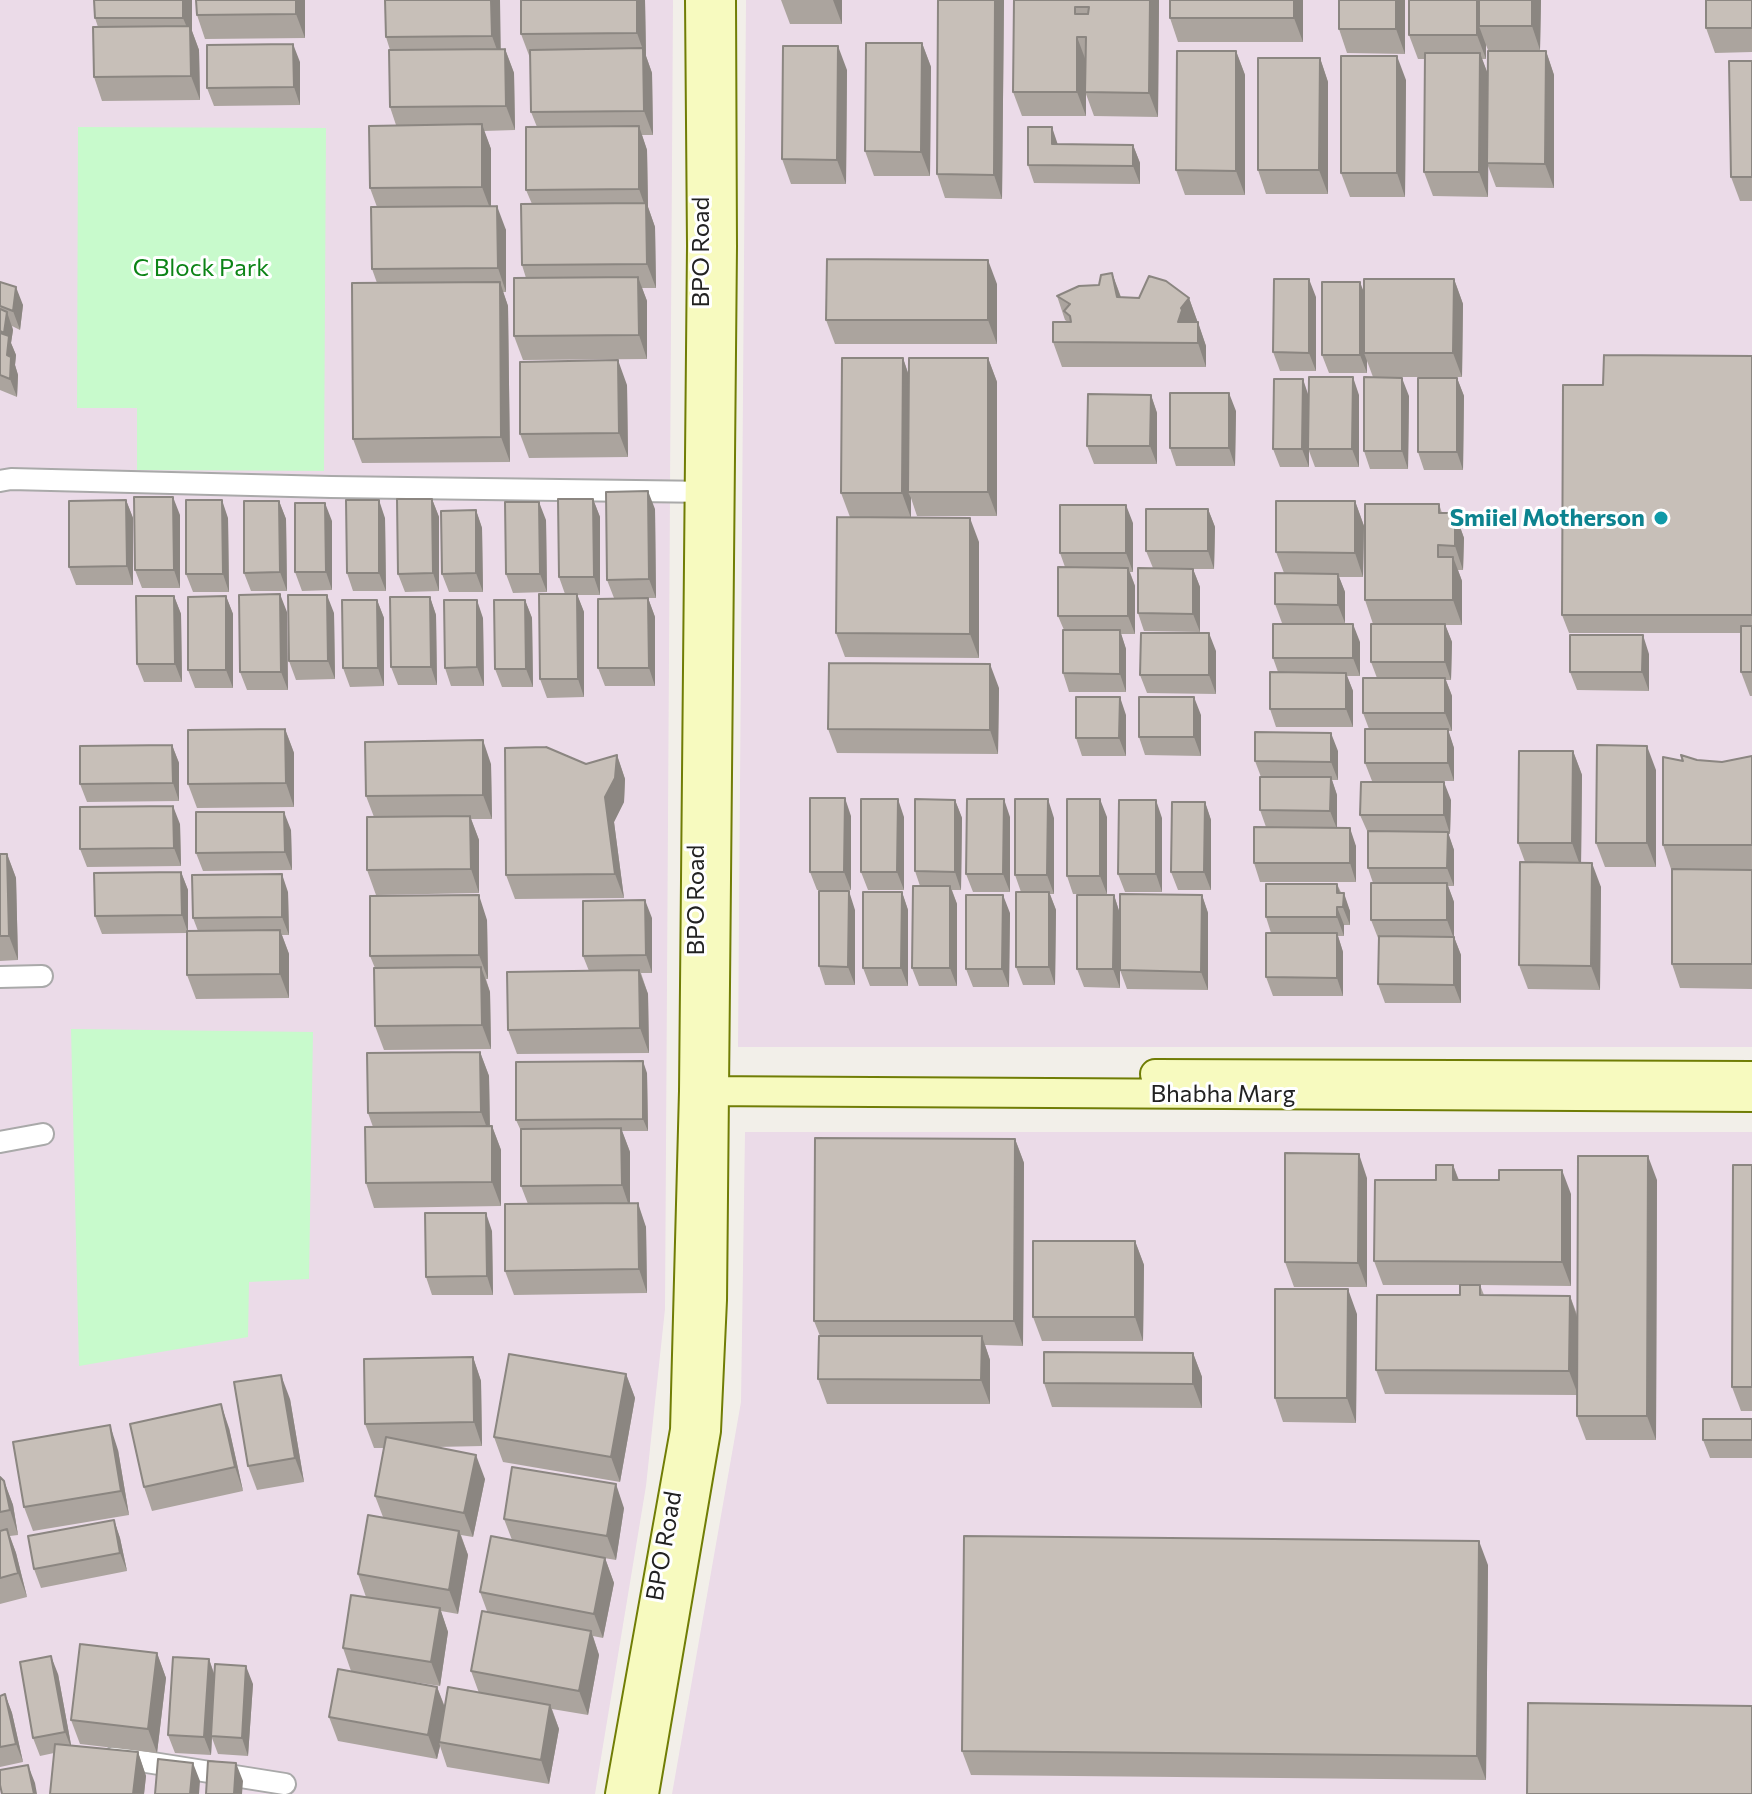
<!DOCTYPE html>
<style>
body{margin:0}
canvas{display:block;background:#f2efe9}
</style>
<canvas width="1752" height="1794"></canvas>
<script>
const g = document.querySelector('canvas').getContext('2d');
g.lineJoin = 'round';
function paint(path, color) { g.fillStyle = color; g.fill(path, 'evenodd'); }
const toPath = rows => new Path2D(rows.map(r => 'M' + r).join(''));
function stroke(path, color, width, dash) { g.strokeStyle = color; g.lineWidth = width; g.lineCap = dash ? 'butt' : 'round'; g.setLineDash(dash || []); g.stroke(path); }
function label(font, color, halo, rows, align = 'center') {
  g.font = font + ' Commissioner,sans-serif'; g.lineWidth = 6; g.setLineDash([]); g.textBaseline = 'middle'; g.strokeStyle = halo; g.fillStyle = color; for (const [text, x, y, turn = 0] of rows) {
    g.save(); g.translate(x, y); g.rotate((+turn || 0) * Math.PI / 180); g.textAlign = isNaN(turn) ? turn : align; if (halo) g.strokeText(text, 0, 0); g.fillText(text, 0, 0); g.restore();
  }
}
paint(toPath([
 [0,0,673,0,665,1309,646,1486,595,1794,0,1794],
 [746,0,1752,0,1752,1047,738,1047],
 [745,1132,1752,1132,1752,1794,672,1794,741,1402]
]), '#ebdbe8');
paint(toPath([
 [78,127,326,128,324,471,137,470,137,408,77,408],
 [71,1029,313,1032,309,1279,249,1282,248,1337,79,1366]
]), '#c8facc');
const street = toPath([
 [0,481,11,479,331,487,712,492],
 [0,977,42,976],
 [0,1142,43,1134],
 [115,1757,285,1784]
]);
const secondary = toPath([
 [1155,1074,1752,1076],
 [697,1091,1752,1097],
 [620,1794,685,1430,694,1091,702,246,700,0],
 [644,1794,706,1431,712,1300,722,246,721,0]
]);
stroke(street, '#a9a9a9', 24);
stroke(secondary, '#707d05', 32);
stroke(street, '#fff', 20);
stroke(secondary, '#f7fabf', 28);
paint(toPath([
 [94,0,192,0,192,31,199,50,200,100,102,101,94,77,98,27,95,18],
 [196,0,305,0,305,38,205,39,197,15],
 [385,0,500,0,500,49,505,49,514,73,515,130,484,131,491,149,491,206,506,230,506,292,503,292,508,306,510,462,362,463,353,439,377,283,372,269,377,207,370,188,396,125,390,107,390,50,386,37],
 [521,0,645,0,646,56,652,73,653,135,642,135,647,150,648,207,655,227,656,288,642,288,647,301,647,359,523,360,514,336,526,278,522,265,532,204,526,190,537,127,531,112,530,58,521,34],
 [781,0,842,0,842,24,790,24],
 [938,0,1004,0,1002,199,945,198,937,174],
 [1014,0,1159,0,1158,117,1094,116,1086,94,1086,116,1022,116,1013,92],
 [1303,0,1303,42,1178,42,1170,18],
 [1339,0,1405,0,1405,54,1347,53,1339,29],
 [1541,0,1540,50,1488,50,1486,45,1486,59,1482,59,1488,75,1546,51,1554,75,1554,188,1496,187,1488,166,1488,197,1433,196,1424,172,1425,59,1418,59,1409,35],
 [1752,0,1752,52,1715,53,1706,28],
 [922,43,931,67,930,176,874,176,865,151],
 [1236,51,1245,75,1245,195,1185,195,1176,170],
 [1320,58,1328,82,1328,194,1266,194,1258,170],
 [1752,61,1752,201,1740,201,1731,177],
 [300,62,300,105,214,106,207,88],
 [847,70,846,184,791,184,782,159],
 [1406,80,1405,197,1350,197,1341,173],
 [1058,144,1133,145,1140,163,1140,184,1034,183,1028,165],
 [1112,273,1121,297,1189,298,1206,346,1206,367,1062,367,1053,342,1068,322,1065,320,1057,296,1099,285],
 [1454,279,1463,304,1462,377,1373,377,1367,361,1367,373,1329,373,1322,355,1364,292],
 [0,282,23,305,20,330,12,326,13,330,11,343,16,355,15,365,18,375,17,397,0,390],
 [997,284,997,344,835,344,826,320],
 [1316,297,1316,371,1280,371,1273,352],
 [1752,356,1752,696,1750,696,1741,672,1741,633,1569,633,1562,615,1603,385],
 [903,358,909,376,988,358,997,382,997,516,917,516,911,498,911,518,979,542,979,658,845,657,836,633,850,517,841,493],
 [1457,378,1464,396,1463,470,1424,470,1418,452],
 [627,385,628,457,529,458,520,434],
 [1151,395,1157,413,1157,464,1094,464,1087,446],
 [1308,395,1359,395,1359,467,1315,467,1309,451,1309,467,1280,467,1273,449],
 [1409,396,1408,469,1370,469,1364,451],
 [1236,411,1235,466,1176,466,1170,448],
 [432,499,439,517,439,591,405,592,398,574],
 [593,499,600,517,600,595,577,595,584,612,584,697,547,698,540,679,565,594,559,577],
 [126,500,133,518,133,585,76,585,69,567],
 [279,501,286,519,287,591,251,591,244,573],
 [1355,501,1364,526,1363,577,1339,577,1345,592,1345,623,1282,623,1275,604,1284,573,1276,552],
 [1439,504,1442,513,1455,513,1464,538,1463,570,1458,570,1462,581,1462,625,1445,625,1452,642,1451,680,1446,680,1452,696,1452,731,1448,731,1454,748,1454,781,1372,781,1365,763,1369,729,1363,713,1377,678,1371,662,1373,624,1365,600],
 [655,509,656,598,614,598,607,580],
 [1208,509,1215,527,1214,569,1193,569,1200,587,1200,632,1144,631,1138,613,1153,568,1146,551],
 [476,510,482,528,483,592,449,592,442,574],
 [180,515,180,588,142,588,135,570],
 [228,518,229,592,193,592,186,574],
 [385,518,386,591,353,591,347,573],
 [546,520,547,592,513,593,506,574],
 [332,521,332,590,302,591,295,572],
 [1133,523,1133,572,1130,572,1135,586,1135,634,1121,634,1126,649,1126,692,1069,692,1063,673,1064,630,1058,616,1065,567,1060,553],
 [174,596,181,614,182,682,144,682,137,664],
 [226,596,233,614,233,688,195,688,188,670],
 [430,597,436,615,437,685,398,685,391,667],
 [648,598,655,617,655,686,605,686,598,668],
 [377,600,384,618,384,686,350,687,343,668],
 [525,600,532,618,533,687,502,687,495,669],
 [287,612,288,690,247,690,240,672],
 [334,613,335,679,296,680,289,661],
 [483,618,484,686,451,686,445,668],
 [1360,642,1360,676,1347,676,1353,691,1353,727,1276,727,1270,709,1278,672,1273,658],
 [1216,651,1216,694,1147,693,1140,675],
 [1649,654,1649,691,1577,690,1570,672],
 [999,688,998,754,837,753,828,729],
 [1126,715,1126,756,1082,756,1076,738],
 [1201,715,1201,756,1145,755,1139,737],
 [285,729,294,753,294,807,197,808,188,784],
 [172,745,179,763,179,801,87,802,80,784],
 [1338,751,1338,780,1332,780,1337,795,1337,828,1356,846,1356,882,1260,882,1254,863,1266,827,1260,810,1261,777,1255,761],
 [1573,751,1582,775,1581,863,1601,887,1600,990,1528,989,1519,965,1525,862,1518,843],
 [617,755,625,779,624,802,614,822,624,898,515,899,506,875,586,764],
 [1752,756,1752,869,1671,869,1663,845,1683,761,1697,760,1722,762],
 [491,764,492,819,471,819,479,840,479,893,376,895,367,870,374,817,366,796],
 [1656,770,1656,867,1605,867,1596,843],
 [955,800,962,818,961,890,952,890,957,904,957,986,919,986,912,968,920,886,915,871],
 [1451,800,1450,834,1448,834,1454,850,1454,886,1448,886,1454,902,1454,937,1461,955,1461,1003,1385,1003,1378,984,1379,938,1378,938,1371,920,1373,883,1368,868,1368,833,1360,815],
 [1205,802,1211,820,1211,890,1178,890,1171,872],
 [851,816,851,890,817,890,810,872],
 [904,817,904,890,868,890,861,872],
 [1010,817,1010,892,973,892,966,874],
 [1107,817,1107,894,1073,894,1067,876],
 [1054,818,1054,894,1050,894,1056,910,1055,985,1023,985,1016,967,1021,892,1015,875],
 [1162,818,1162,892,1125,892,1118,874],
 [180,824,181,866,87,867,80,849],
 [291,830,292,870,203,871,196,853],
 [0,854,7,854,16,878,18,960,0,961],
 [1752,870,1752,989,1680,988,1672,964],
 [181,872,188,890,188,931,198,931,193,918,288,892,289,935,282,935,289,954,289,998,196,999,187,975,187,933,102,934,95,916],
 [1337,884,1350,911,1350,925,1344,925,1344,936,1338,936,1343,952,1343,996,1273,996,1266,977,1271,933,1266,917],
 [902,892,908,910,908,986,870,986,863,968],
 [1114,895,1120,914,1120,988,1084,987,1077,969],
 [1202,895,1208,913,1208,990,1127,989,1120,970],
 [855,910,855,985,825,985,819,966],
 [1010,913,1009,987,973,987,966,969],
 [652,918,652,973,641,973,648,994,649,1053,517,1054,508,1030,589,971,583,956],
 [487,920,488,979,486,979,490,992,491,1049,384,1050,375,1026,375,968,370,956],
 [480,1052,489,1076,490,1126,492,1126,501,1150,501,1206,374,1208,366,1183,373,1127,368,1113],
 [647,1073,648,1131,622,1131,630,1152,630,1203,646,1227,647,1293,514,1295,505,1271,528,1204,521,1186,521,1131,516,1120],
 [1015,1139,1024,1163,1023,1346,985,1345,990,1360,990,1404,827,1404,818,1379,820,1336,814,1321],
 [1453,1165,1459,1180,1571,1194,1571,1286,1480,1285,1484,1295,1570,1296,1578,1317,1657,1180,1656,1440,1586,1440,1577,1416,1577,1395,1385,1394,1376,1370,1460,1295,1460,1285,1383,1285,1374,1261,1436,1180],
 [1752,1165,1752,1411,1741,1411,1732,1387],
 [1367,1178,1367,1287,1294,1287,1285,1262],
 [492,1231,493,1295,432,1295,426,1277],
 [1135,1241,1144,1265,1143,1341,1042,1341,1033,1317],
 [1357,1314,1356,1423,1283,1422,1275,1398],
 [1193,1353,1202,1377,1202,1408,1052,1407,1044,1383],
 [473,1357,481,1381,482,1446,436,1447,485,1479,473,1537,461,1535,468,1555,458,1614,441,1611,448,1632,440,1686,395,1679,437,1687,445,1707,479,1693,471,1671,487,1611,480,1592,512,1540,504,1519,624,1508,616,1560,592,1556,605,1558,614,1583,603,1638,593,1636,599,1655,588,1715,552,1709,559,1729,549,1784,447,1767,440,1746,437,1759,338,1741,329,1717,351,1671,343,1648,366,1597,358,1574,383,1517,375,1496,384,1448,374,1448,365,1424],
 [626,1374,635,1398,620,1482,503,1462,494,1437],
 [290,1399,304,1482,257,1490,248,1466],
 [1752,1419,1752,1458,1710,1458,1703,1440],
 [229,1428,243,1491,152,1511,144,1487],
 [118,1450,129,1515,33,1531,24,1507],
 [0,1477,4,1481,13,1505,18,1535,10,1536,16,1553,27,1597,0,1604],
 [114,1520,120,1538,127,1571,41,1588,34,1569],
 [1488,1565,1486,1780,971,1775,962,1751],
 [157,1653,166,1678,157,1753,80,1744,71,1720],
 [209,1659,215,1676,253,1684,248,1756,218,1754,212,1738,211,1755,175,1753,168,1735],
 [58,1674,71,1745,138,1752,146,1776,144,1794,50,1794,54,1753,40,1756,33,1738],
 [5,1694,12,1713,23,1762,0,1767,0,1696]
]), '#aba49e');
paint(toPath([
 [183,0,192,0,192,31,199,50,200,100,191,76,191,37,183,18],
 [296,0,305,0,305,38,296,14],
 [491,0,500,0,501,61,492,36],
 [637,0,645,0,646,56,652,73,653,135,644,111,643,50,637,33],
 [833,0,842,0,842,24],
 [995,0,1004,0,1002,199,994,175],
 [1150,0,1159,0,1158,117,1149,93],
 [1294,0,1303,0,1303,42,1294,18],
 [1396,0,1405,0,1405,54,1396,29],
 [1477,0,1486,0,1479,26,1486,45,1486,59,1477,35],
 [1532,0,1541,0,1540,50,1532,26],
 [1077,37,1086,61,1086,116,1077,92],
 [922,43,931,67,930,176,921,152],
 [293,44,300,62,300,105,294,87],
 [838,46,847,70,846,184,837,160],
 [505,49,514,73,515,130,506,106],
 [1236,51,1245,75,1245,195,1236,171],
 [1546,51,1554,75,1554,188,1545,164],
 [1480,53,1489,77,1488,197,1479,172],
 [1397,56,1406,80,1405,197,1397,173],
 [1320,58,1328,82,1328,194,1319,170],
 [482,124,491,149,491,211,482,187],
 [639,126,647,150,648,207,655,227,656,288,647,264,646,209,639,189],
 [1052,127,1058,145,1052,144],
 [1133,145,1140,163,1140,184,1133,166],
 [497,206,506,230,506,292,498,268],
 [988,260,997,284,997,344,988,320],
 [1112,273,1121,298,1117,297],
 [638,277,647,301,647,359,639,335],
 [1309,279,1316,297,1316,371,1309,353],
 [1454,279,1463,304,1462,377,1453,353],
 [500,282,508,306,510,462,501,437],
 [1360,282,1367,300,1364,353,1367,361,1367,373,1360,355],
 [16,287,23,305,20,330,13,311],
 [1189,298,1198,323,1178,322,1181,308],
 [7,312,13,330,11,343,16,355,15,365,18,375,17,397,10,379,7,355,8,345,4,333],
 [1198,322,1206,346,1206,367,1198,343],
 [903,358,911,382,908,492,911,498,911,518,902,493],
 [988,358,997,382,997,516,988,492],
 [618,360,627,385,628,457,619,433],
 [1353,377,1359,395,1359,467,1352,449],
 [1402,378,1409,396,1408,469,1402,451],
 [1457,378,1464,396,1463,470,1457,452],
 [1303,379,1309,397,1309,467,1302,449],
 [1229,393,1236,411,1235,466,1229,448],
 [1151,395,1157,413,1157,464,1150,446],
 [648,491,655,509,656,598,649,579],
 [173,497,180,515,180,588,174,570],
 [432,499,439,517,439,591,433,573],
 [593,499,600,517,600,595,594,577],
 [126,500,133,518,133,585,127,566],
 [222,500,228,518,229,592,223,574],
 [379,500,385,518,386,591,379,573],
 [279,501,286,519,287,591,280,572],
 [1355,501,1364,526,1363,577,1355,553],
 [539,502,546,520,547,592,540,574],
 [325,503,332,521,332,590,326,572],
 [1126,505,1133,523,1133,572,1126,553],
 [1208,509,1215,527,1214,569,1208,551],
 [476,510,482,528,483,592,476,573],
 [1455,513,1464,538,1463,570,1455,546],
 [970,518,979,542,979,658,970,634],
 [1453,557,1462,581,1462,625,1453,600],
 [1128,568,1135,586,1135,634,1128,616],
 [1193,569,1200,587,1200,632,1193,614],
 [1338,574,1345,592,1345,623,1338,605],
 [280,594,287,612,288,690,281,672],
 [577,594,584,612,584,697,578,679],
 [327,595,334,613,335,679,328,661],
 [174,596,181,614,182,682,175,664],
 [226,596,233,614,233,688,226,670],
 [430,597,436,615,437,685,431,667],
 [648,598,655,617,655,686,649,668],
 [377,600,384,618,384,686,378,668],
 [477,600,483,618,484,686,477,667],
 [525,600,532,618,533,687,526,669],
 [1353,624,1360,642,1360,676,1353,658],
 [1445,624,1452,642,1451,680,1445,662],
 [1120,630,1126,649,1126,692,1120,674],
 [1209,633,1216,651,1216,694,1209,675],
 [1643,635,1649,654,1649,691,1642,672],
 [990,664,999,688,998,754,990,730],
 [1346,673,1353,691,1353,727,1346,709],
 [1445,678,1452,696,1452,731,1445,713],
 [1120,697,1126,715,1126,756,1119,738],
 [1194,697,1201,715,1201,756,1194,737],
 [285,729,294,753,294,807,286,783],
 [1448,729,1454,748,1454,781,1448,763],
 [1331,733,1338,751,1338,780,1331,762],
 [483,740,491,764,492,819,483,795],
 [172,745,179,763,179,801,173,783],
 [1647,746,1656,770,1656,867,1647,843],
 [1573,751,1582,775,1581,868,1572,843],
 [617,755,625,779,624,802,614,822,624,898,615,874,605,797],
 [1331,777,1337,795,1337,829,1330,811],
 [1444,782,1451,800,1450,834,1444,815],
 [845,798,851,816,851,890,844,872],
 [898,799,904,817,904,890,897,872],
 [1004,799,1010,817,1010,892,1003,874],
 [1048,799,1054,818,1054,894,1047,875],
 [1100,799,1107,817,1107,894,1100,876],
 [955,800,962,818,961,890,955,872],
 [1156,800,1162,818,1162,892,1156,874],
 [1205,802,1211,820,1211,890,1204,872],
 [173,806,180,824,181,866,174,848],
 [284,812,291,830,292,870,285,852],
 [470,816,479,840,479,893,471,869],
 [1350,828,1356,846,1356,882,1350,863],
 [1448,832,1454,850,1454,886,1447,868],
 [7,854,16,878,18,960,9,936],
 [1592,863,1601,887,1600,990,1591,966],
 [181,872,188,890,188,933,182,915],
 [282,874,288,892,289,935,282,917],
 [1447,883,1454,902,1454,939,1447,920],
 [1337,884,1343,902,1344,893,1350,911,1350,925,1337,893],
 [950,886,957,904,957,986,950,968],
 [849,891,855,910,855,985,848,967],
 [902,892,908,910,908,986,901,968],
 [1049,892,1056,910,1055,985,1049,967],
 [479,895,487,920,488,979,479,955],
 [1003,895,1010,913,1009,987,1002,969],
 [1114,895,1120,914,1120,988,1113,969],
 [1202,895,1208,913,1208,990,1201,972],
 [645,900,652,918,652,973,646,955],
 [1337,907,1344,925,1344,936,1337,917],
 [280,930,289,954,289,998,280,974],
 [1337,933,1343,952,1343,996,1337,978],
 [1454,937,1461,955,1461,1003,1454,985],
 [481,967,490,992,491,1049,482,1025],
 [639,970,648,994,649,1053,640,1028],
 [480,1052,489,1076,490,1136,481,1112],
 [643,1061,647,1073,648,1131,643,1119],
 [492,1126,501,1150,501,1206,492,1182],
 [621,1128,630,1152,630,1209,622,1185],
 [1015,1139,1024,1163,1023,1346,1014,1321],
 [1359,1154,1367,1178,1367,1287,1358,1263],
 [1648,1156,1657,1180,1656,1440,1647,1416],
 [1453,1165,1462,1190,1453,1180],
 [1562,1170,1571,1194,1571,1286,1562,1262],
 [638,1203,646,1227,647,1293,639,1269],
 [486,1213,492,1231,493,1295,487,1276],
 [1135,1241,1144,1265,1143,1341,1135,1317],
 [1348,1289,1357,1314,1356,1423,1347,1398],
 [1570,1296,1578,1320,1578,1395,1569,1371],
 [982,1336,990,1360,990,1404,981,1380],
 [1193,1353,1202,1377,1202,1408,1193,1384],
 [473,1357,481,1381,482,1446,474,1422],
 [626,1374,635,1398,620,1482,611,1457],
 [281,1375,290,1399,304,1482,295,1458],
 [221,1404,229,1428,243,1491,235,1467],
 [110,1425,118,1450,129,1515,121,1491],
 [476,1455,485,1479,473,1537,464,1513],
 [4,1481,13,1505,18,1535,10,1510],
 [616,1484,624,1508,616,1560,607,1536],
 [114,1520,120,1538,127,1571,120,1553],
 [7,1529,16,1553,27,1597,18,1573],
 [459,1531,468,1555,458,1614,449,1590],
 [1479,1541,1488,1565,1486,1780,1477,1756],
 [605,1558,614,1583,603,1638,594,1614],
 [440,1608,448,1632,440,1686,431,1662],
 [591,1631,599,1655,588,1715,579,1691],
 [157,1653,166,1678,157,1753,148,1729],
 [51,1656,58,1674,72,1750,65,1732],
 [209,1659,215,1677,211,1755,204,1737],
 [246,1666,253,1684,248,1756,242,1738],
 [437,1687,446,1711,439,1742,440,1746,437,1759,428,1735],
 [5,1694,12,1713,23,1762,16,1744],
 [550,1705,559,1729,549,1784,541,1760],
 [138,1752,146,1776,144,1794,133,1794],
 [193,1763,200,1781,199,1794,190,1794],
 [236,1763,243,1781,242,1794,234,1794],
 [28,1765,35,1783,37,1794,34,1794]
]), '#8b8681');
const building = toPath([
 [94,0,183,0,183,18,95,18,94,0],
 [196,0,296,0,296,14,197,15,196,0],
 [385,0,491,0,492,36,386,37,385,0],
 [521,0,637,0,637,33,521,34,521,0],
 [938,0,995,0,994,175,937,174,938,0],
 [1014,0,1150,0,1149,93,1085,92,1086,37,1077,37,1077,92,1013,92,1014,0],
 [1075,7,1089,7,1088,14,1075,14,1075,7],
 [1170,0,1294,0,1294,18,1170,18,1170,0],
 [1339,0,1396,0,1396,29,1339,29,1339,0],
 [1409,0,1477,0,1477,35,1409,35,1409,0],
 [1479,0,1532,0,1532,26,1479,26,1479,0],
 [1706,0,1752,0,1752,28,1706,28,1706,0],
 [190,26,191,76,94,77,93,27,190,26],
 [866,43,922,43,921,152,865,151,866,43],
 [293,44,294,87,207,88,207,45,293,44],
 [783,46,838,46,837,160,782,159,783,46],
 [643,48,644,111,531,112,530,50,643,48],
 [505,49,506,106,390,107,389,50,505,49],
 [1177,51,1236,51,1236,171,1176,170,1177,51],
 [1488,51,1546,51,1545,164,1487,163,1488,51],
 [1425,53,1480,53,1479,172,1424,172,1425,53],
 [1341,56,1397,56,1397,173,1341,173,1341,56],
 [1258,58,1320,58,1319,170,1258,170,1258,58],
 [1729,61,1752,61,1752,177,1731,177,1729,61],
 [482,124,482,187,370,188,369,126,482,124],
 [639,126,639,189,526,190,526,127,639,126],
 [1028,127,1052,127,1052,144,1133,145,1133,166,1028,165,1028,127],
 [646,203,647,264,522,265,521,204,646,203],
 [497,206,498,268,372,269,371,207,497,206],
 [827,259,988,260,988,320,826,320,827,259],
 [1112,273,1117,297,1139,298,1149,276,1166,281,1189,298,1181,308,1182,310,1178,322,1198,322,1198,343,1053,342,1053,322,1071,322,1070,316,1064,311,1070,304,1057,296,1079,286,1099,285,1101,275,1112,273],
 [638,277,639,335,514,336,514,278,638,277],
 [1274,279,1309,279,1309,353,1273,352,1274,279],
 [1364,279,1454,279,1453,353,1364,353,1364,279],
 [0,282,16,287,13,311,0,306,0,282],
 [500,282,501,437,353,439,352,283,500,282],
 [1322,282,1360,282,1360,355,1322,355,1322,282],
 [0,309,7,312,4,333,0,331,0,309],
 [0,333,9,336,7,355,11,357,10,379,0,375,0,333],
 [1604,355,1752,356,1752,615,1562,615,1563,385,1603,385,1604,355],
 [842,358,903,358,902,493,841,493,842,358],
 [909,358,988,358,988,492,908,492,909,358],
 [618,360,619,433,520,434,520,362,618,360],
 [1309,377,1353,377,1352,449,1308,449,1309,377],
 [1364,377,1402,378,1402,451,1364,451,1364,377],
 [1418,378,1457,378,1457,452,1418,452,1418,378],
 [1274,379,1303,379,1302,449,1273,449,1274,379],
 [1170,393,1229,393,1229,448,1170,448,1170,393],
 [1088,394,1151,395,1150,446,1087,446,1088,394],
 [648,491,649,579,607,580,606,492,648,491],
 [134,497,173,497,174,570,135,570,134,497],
 [397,499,432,499,433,573,398,574,397,499],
 [558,499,593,499,594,577,559,577,558,499],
 [126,500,127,566,69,567,69,501,126,500],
 [186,500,222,500,223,574,186,574,186,500],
 [346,500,379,500,379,573,347,573,346,500],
 [244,501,279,501,280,572,244,573,244,501],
 [1276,501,1355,501,1355,553,1276,552,1276,501],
 [505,502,539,502,540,574,506,574,505,502],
 [295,503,325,503,326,572,295,572,295,503],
 [1365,504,1439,504,1439,513,1455,513,1455,546,1438,545,1438,557,1453,557,1453,600,1365,600,1365,504],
 [1060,505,1126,505,1126,553,1060,553,1060,505],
 [1146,509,1208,509,1208,551,1146,551,1146,509],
 [476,510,476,573,442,574,441,511,476,510],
 [837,517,970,518,970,634,836,633,837,517],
 [1058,567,1128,568,1128,616,1058,616,1058,567],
 [1138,568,1193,569,1193,614,1138,613,1138,568],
 [1275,573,1338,574,1338,605,1275,604,1275,573],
 [280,594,281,672,240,672,239,595,280,594],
 [539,594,577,594,578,679,540,679,539,594],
 [288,595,327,595,328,661,289,661,288,595],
 [136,596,174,596,175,664,137,664,136,596],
 [226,596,226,670,188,670,188,597,226,596],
 [390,597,430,597,431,667,391,667,390,597],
 [648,598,649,668,598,668,598,599,648,598],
 [342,600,377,600,378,668,343,668,342,600],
 [444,600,477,600,477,667,445,668,444,600],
 [494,600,525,600,526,669,495,669,494,600],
 [1273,624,1353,624,1353,658,1273,658,1273,624],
 [1371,624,1445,624,1445,662,1371,662,1371,624],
 [1741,626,1752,626,1752,672,1741,672,1741,626],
 [1063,630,1120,630,1120,674,1063,673,1063,630],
 [1141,633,1209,633,1209,675,1140,675,1141,633],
 [1570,635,1643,635,1642,672,1570,672,1570,635],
 [829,663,990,664,990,730,828,729,829,663],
 [1270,672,1346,673,1346,709,1270,709,1270,672],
 [1363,678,1445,678,1445,713,1363,713,1363,678],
 [1076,697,1120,697,1119,738,1076,738,1076,697],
 [1139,697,1194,697,1194,737,1139,737,1139,697],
 [285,729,286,783,188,784,188,730,285,729],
 [1365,729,1448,729,1448,763,1365,763,1365,729],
 [1255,732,1331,733,1331,762,1255,761,1255,732],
 [483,740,483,795,366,796,365,742,483,740],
 [172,745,173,783,80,784,80,746,172,745],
 [1597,745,1647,746,1647,843,1596,843,1597,745],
 [546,747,586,764,617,755,615,778,605,797,615,874,506,875,505,748,546,747],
 [1519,751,1573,751,1572,843,1518,843,1519,751],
 [1681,755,1697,760,1722,762,1752,756,1752,845,1663,845,1663,757,1683,761,1681,755],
 [1260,777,1331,777,1330,811,1260,810,1260,777],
 [1361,782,1444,782,1444,815,1360,815,1361,782],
 [810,798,845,798,844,872,810,872,810,798],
 [861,799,898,799,897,872,861,872,861,799],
 [915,799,955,800,955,872,915,871,915,799],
 [967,799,1004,799,1003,874,966,874,967,799],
 [1015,799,1048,799,1047,875,1015,875,1015,799],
 [1067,799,1100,799,1100,876,1067,876,1067,799],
 [1119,800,1156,800,1156,874,1118,874,1119,800],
 [1172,802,1205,802,1204,872,1171,872,1172,802],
 [173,806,174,848,80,849,80,807,173,806],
 [196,812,284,812,285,852,196,853,196,812],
 [470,816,471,869,367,870,367,817,470,816],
 [1254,827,1350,828,1350,863,1254,863,1254,827],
 [1368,831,1448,832,1447,868,1368,868,1368,831],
 [0,854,7,854,9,936,0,936,0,854],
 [1520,862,1592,863,1591,966,1519,965,1520,862],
 [1672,869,1752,870,1752,964,1672,964,1672,869],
 [181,872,182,915,95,916,94,873,181,872],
 [282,874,282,917,193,918,192,875,282,874],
 [1371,883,1447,883,1447,920,1371,920,1371,883],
 [1266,884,1337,884,1337,893,1344,893,1343,907,1337,907,1337,917,1266,917,1266,884],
 [913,886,950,886,950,968,912,968,913,886],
 [819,891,849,891,848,967,819,966,819,891],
 [863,892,902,892,901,968,863,968,863,892],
 [1016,892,1049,892,1049,967,1016,967,1016,892],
 [1120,894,1202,895,1201,972,1120,970,1120,894],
 [479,895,479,955,370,956,370,896,479,895],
 [966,895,1003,895,1002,969,966,969,966,895],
 [1077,895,1114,895,1113,969,1077,969,1077,895],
 [645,900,646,955,583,956,583,901,645,900],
 [280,930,280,974,187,975,187,931,280,930],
 [1266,933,1337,933,1337,978,1266,977,1266,933],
 [1379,936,1454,937,1454,985,1378,984,1379,936],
 [481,967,482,1025,375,1026,374,968,481,967],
 [639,970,640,1028,508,1030,507,972,639,970],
 [480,1052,481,1112,368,1113,367,1053,480,1052],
 [643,1061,643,1119,516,1120,516,1062,643,1061],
 [492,1126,492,1182,366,1183,365,1127,492,1126],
 [621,1128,622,1185,521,1186,521,1129,621,1128],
 [815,1138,1015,1139,1014,1321,814,1321,815,1138],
 [1285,1153,1359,1154,1358,1263,1285,1262,1285,1153],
 [1578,1156,1648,1156,1647,1416,1577,1416,1578,1156],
 [1436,1165,1453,1165,1453,1180,1499,1180,1499,1170,1562,1170,1562,1262,1374,1261,1375,1180,1436,1180,1436,1165],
 [1733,1165,1752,1165,1752,1387,1732,1387,1733,1165],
 [638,1203,639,1269,505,1271,505,1204,638,1203],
 [425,1213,486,1213,487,1276,426,1277,425,1213],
 [1033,1241,1135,1241,1135,1317,1033,1317,1033,1241],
 [1460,1285,1480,1285,1480,1295,1570,1296,1569,1371,1376,1370,1377,1295,1460,1295,1460,1285],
 [1275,1289,1348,1289,1347,1398,1275,1398,1275,1289],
 [819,1336,982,1336,981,1380,818,1379,819,1336],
 [1044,1352,1193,1353,1193,1384,1044,1383,1044,1352],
 [509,1354,626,1374,611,1457,494,1437,509,1354],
 [473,1357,474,1422,365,1424,364,1359,473,1357],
 [281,1375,295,1458,248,1466,234,1382,281,1375],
 [221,1404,235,1467,144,1487,130,1424,221,1404],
 [1703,1419,1752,1419,1752,1440,1703,1440,1703,1419],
 [110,1425,121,1491,24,1507,13,1442,110,1425],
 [386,1437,476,1455,464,1513,375,1496,386,1437],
 [512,1467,616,1484,607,1536,504,1519,512,1467],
 [0,1477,4,1481,10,1510,0,1512,0,1477],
 [368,1515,459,1531,449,1590,358,1574,368,1515],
 [114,1520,120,1553,34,1569,28,1536,114,1520],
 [7,1529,18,1573,0,1578,0,1531,7,1529],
 [491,1536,605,1558,594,1614,480,1592,491,1536],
 [964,1536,1479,1541,1477,1756,962,1751,964,1536],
 [351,1595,440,1608,431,1662,343,1648,351,1595],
 [482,1611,591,1631,579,1691,471,1671,482,1611],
 [80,1644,157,1653,148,1729,71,1720,80,1644],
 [51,1656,65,1732,33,1738,20,1662,51,1656],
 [173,1657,209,1659,204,1737,168,1735,173,1657],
 [215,1664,246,1666,242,1738,211,1736,215,1664],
 [338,1669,437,1687,428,1735,329,1717,338,1669],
 [448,1687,550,1705,541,1760,439,1742,448,1687],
 [5,1694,16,1744,0,1747,0,1696,5,1694],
 [1528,1703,1752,1706,1752,1794,1527,1794,1528,1703],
 [55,1744,138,1752,133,1794,50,1794,55,1744],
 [158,1759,193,1763,190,1794,155,1794,158,1759],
 [208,1761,236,1763,234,1794,206,1794,208,1761],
 [28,1765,34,1794,2,1794,0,1785,0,1770,28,1765]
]);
paint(building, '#c7bfb8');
stroke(building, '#8b8681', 2);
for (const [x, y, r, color] of [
 [1661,518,8,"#0f9aa8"]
]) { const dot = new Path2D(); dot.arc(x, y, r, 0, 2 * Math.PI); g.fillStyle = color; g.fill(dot); stroke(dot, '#fff', 3); }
label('24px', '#222', '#fff', [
 ["BPO Road",701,252,-90],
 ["BPO Road",696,900,-90],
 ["Bhabha Marg",1223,1094],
 ["BPO Road",664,1546,-80]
]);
label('24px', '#0c8416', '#fff', [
 ["C Block Park",201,268]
]);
label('bold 24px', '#0d838f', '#fff', [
 ["Smiiel Motherson",1645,518]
], 'right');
</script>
